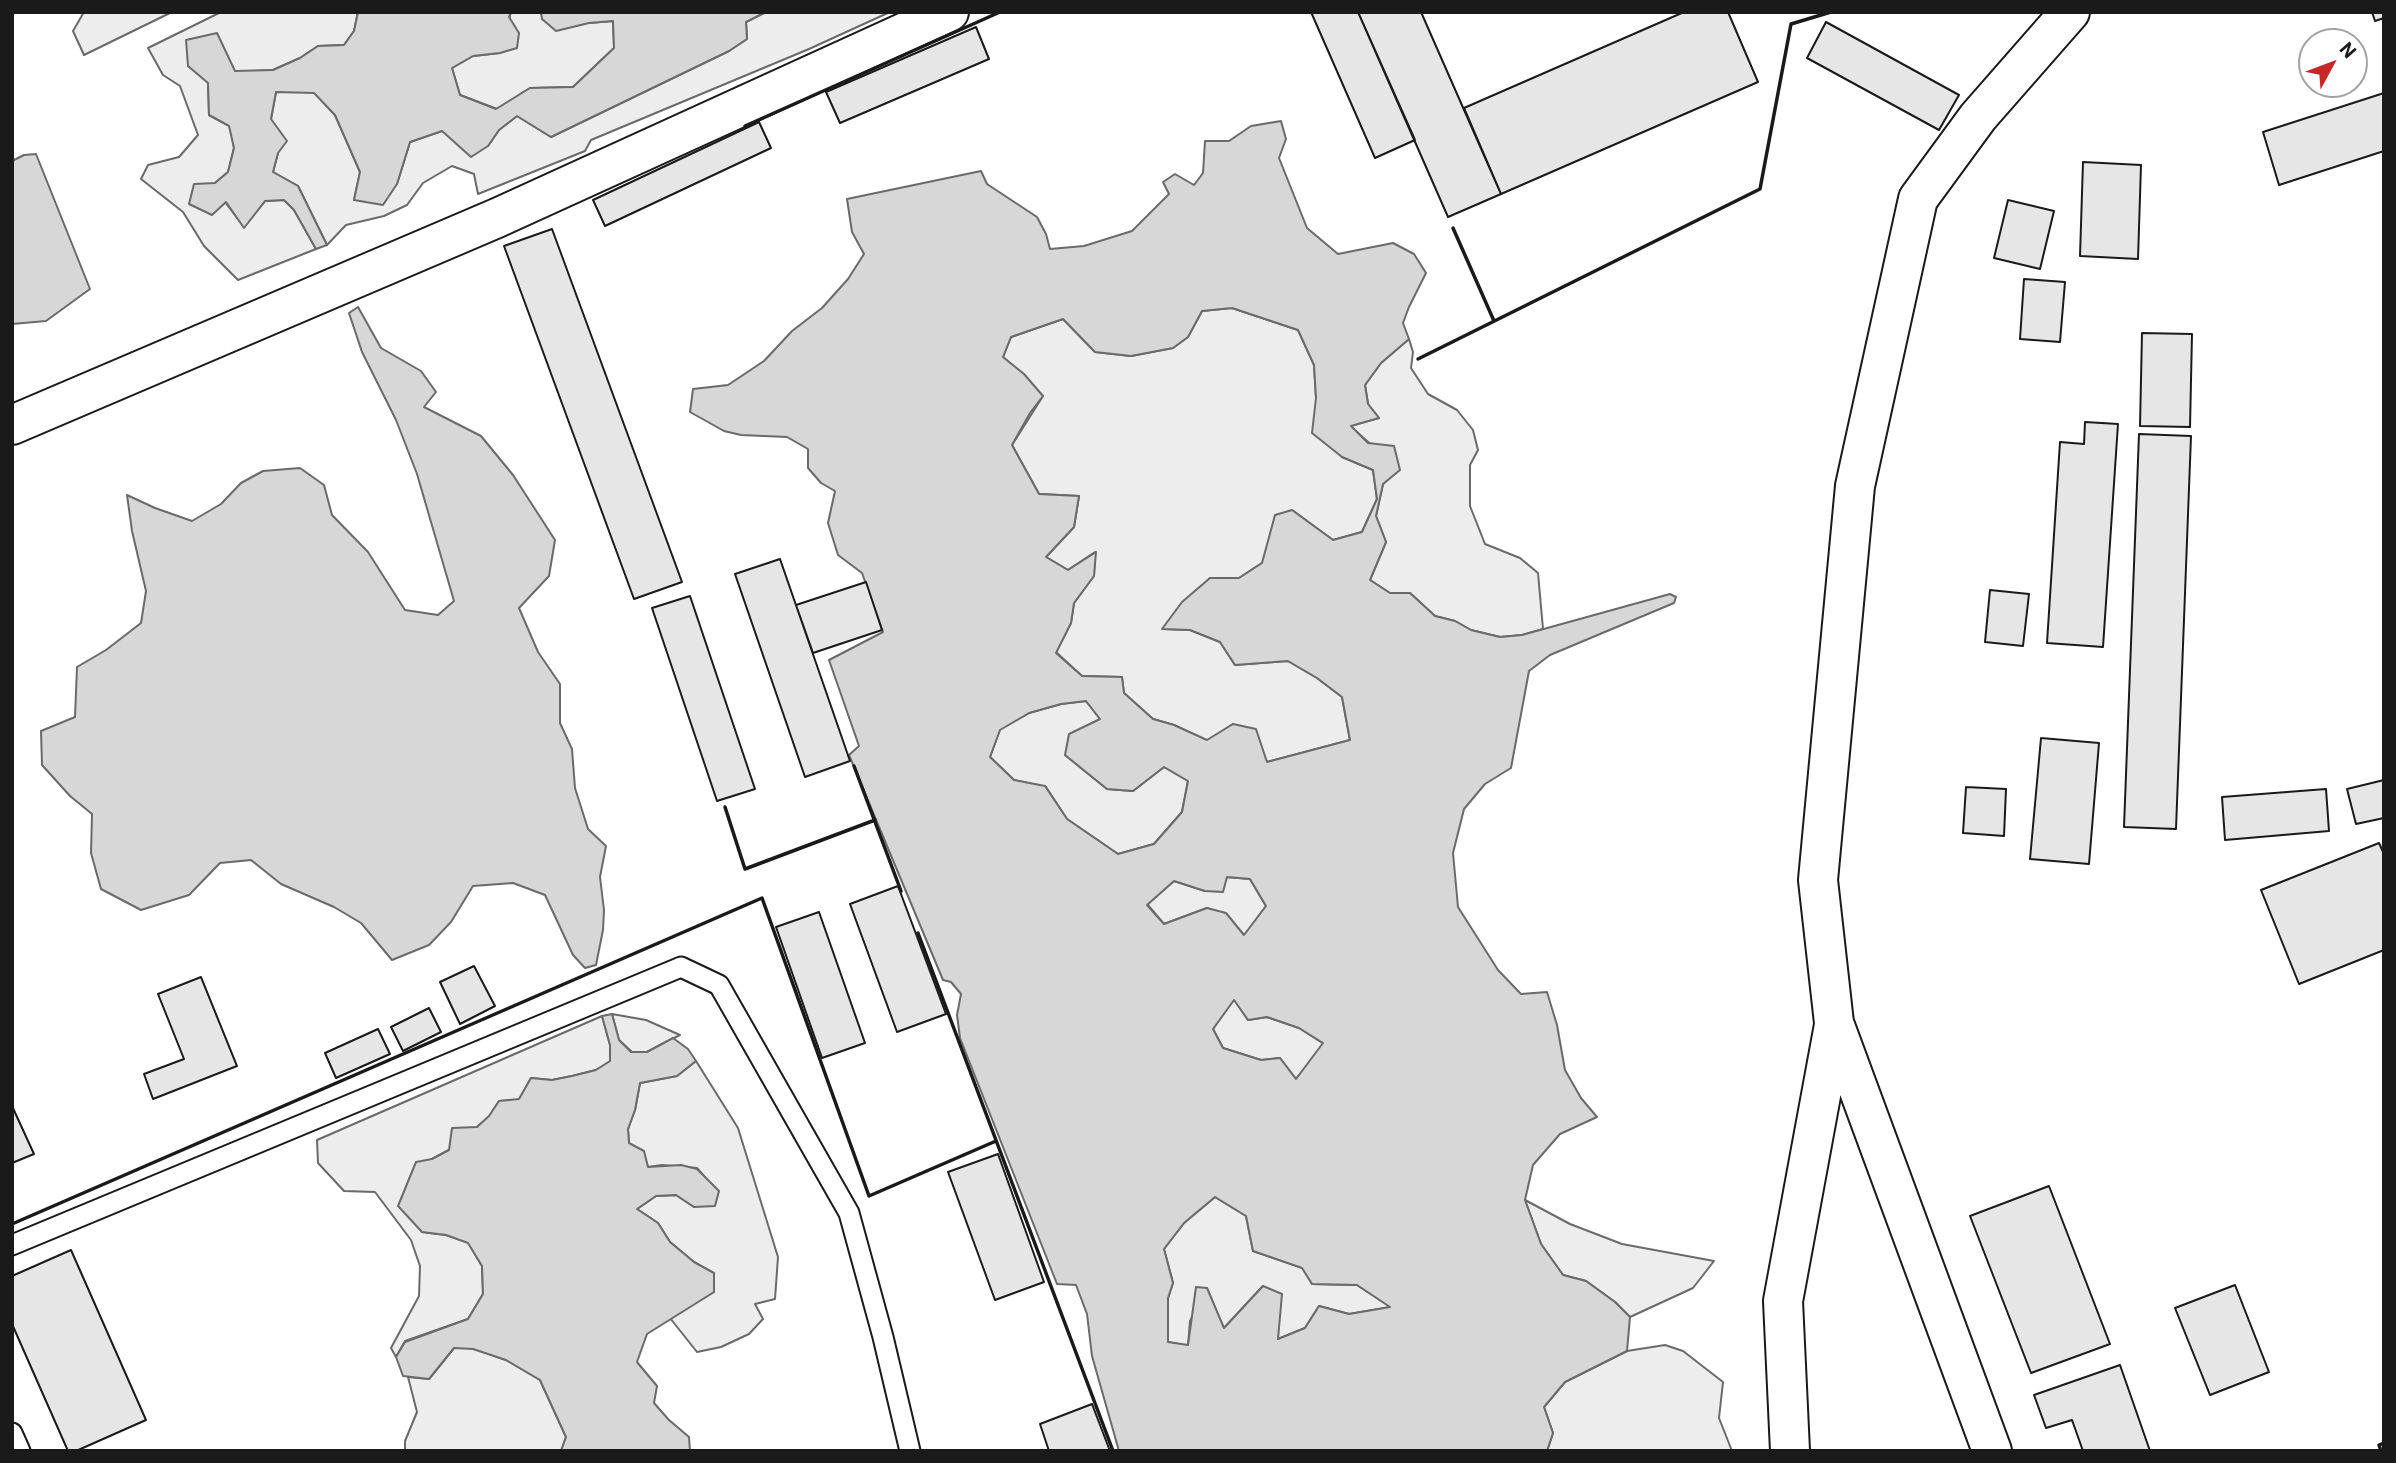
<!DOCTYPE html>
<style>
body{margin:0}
#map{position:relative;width:2396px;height:1463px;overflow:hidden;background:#fff;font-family:Roboto,sans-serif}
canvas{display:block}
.frame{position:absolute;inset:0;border:14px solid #1a1a1a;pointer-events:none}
.north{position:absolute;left:2298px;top:28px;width:70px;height:70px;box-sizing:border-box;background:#fff;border:2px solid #a3a3a3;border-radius:50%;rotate:49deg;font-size:19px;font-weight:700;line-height:28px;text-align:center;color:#1a1a1a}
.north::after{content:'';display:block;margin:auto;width:24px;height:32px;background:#c62828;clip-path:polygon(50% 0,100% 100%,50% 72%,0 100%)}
</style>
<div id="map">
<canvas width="2396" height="1463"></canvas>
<div class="frame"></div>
<div class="north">N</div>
</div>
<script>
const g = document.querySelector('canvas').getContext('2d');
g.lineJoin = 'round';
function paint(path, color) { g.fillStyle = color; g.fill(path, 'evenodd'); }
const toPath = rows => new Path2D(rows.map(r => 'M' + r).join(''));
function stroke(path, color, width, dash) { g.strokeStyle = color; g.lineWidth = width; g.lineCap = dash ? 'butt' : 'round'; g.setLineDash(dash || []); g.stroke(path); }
const built = toPath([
 [84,12,172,12,84,55,73,31,84,12],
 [221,12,358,12,354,31,344,45,318,46,300,58,273,70,235,72,226,56,188,66,208,82,209,115,230,126,234,148,228,172,215,183,225,202,244,227,265,201,284,200,294,210,316,249,238,280,204,246,183,212,141,179,148,165,179,157,198,135,180,86,163,75,148,48,221,12],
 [511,12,541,12,543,20,589,23,613,21,614,48,573,87,530,88,497,109,460,95,452,68,473,56,500,53,511,12],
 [766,12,890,12,809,49,591,140,585,151,478,194,474,174,452,166,423,183,407,205,384,216,346,225,327,245,298,186,273,172,278,153,271,119,276,92,314,92,335,115,360,172,354,200,397,184,410,142,442,131,488,146,499,130,517,116,551,137,729,51,747,39,746,22,766,12],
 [1232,308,1298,330,1314,365,1316,398,1342,457,1373,470,1377,499,1362,532,1333,540,1292,510,1262,563,1239,578,1210,578,1163,629,1190,630,1220,642,1235,665,1288,661,1317,678,1342,697,1350,740,1267,762,1233,724,1207,741,1174,725,1153,719,1124,693,1122,677,1082,676,1056,652,1071,623,1074,603,1094,576,1095,552,1068,570,1046,557,1074,527,1079,496,1039,494,1012,445,1043,396,1003,357,1011,337,1063,319,1095,352,1131,356,1173,348,1188,337,1202,311,1232,308],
 [1409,339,1413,352,1411,368,1428,394,1457,410,1473,430,1478,450,1470,465,1470,506,1485,544,1520,558,1538,573,1543,629,1522,635,1500,637,1471,630,1455,621,1435,616,1410,593,1390,593,1370,580,1386,542,1376,516,1383,484,1399,469,1350,426,1379,418,1368,404,1365,385,1381,363,1409,339],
 [1086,701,1100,719,1065,755,1107,789,1133,791,1164,767,1188,781,1182,812,1154,844,1118,854,1067,819,1046,787,1014,780,990,757,1000,729,1029,713,1061,704,1086,701],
 [1227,877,1250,879,1266,906,1244,936,1207,908,1164,924,1147,904,1174,881,1205,891,1227,877],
 [1234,999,1248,1020,1267,1017,1299,1028,1324,1044,1296,1079,1280,1058,1261,1060,1223,1048,1213,1029,1234,999],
 [612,1014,646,1020,680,1035,647,1052,632,1052,619,1040,612,1014],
 [602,1016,610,1045,611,1061,596,1070,572,1076,552,1080,531,1078,519,1100,499,1101,489,1117,449,1150,432,1159,422,1232,446,1235,468,1242,482,1266,483,1294,468,1319,405,1341,396,1357,391,1348,419,1296,420,1266,411,1240,375,1192,344,1191,318,1163,317,1140,602,1016],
 [696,1061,738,1128,778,1257,775,1299,755,1304,763,1319,749,1334,721,1347,697,1352,670,1318,714,1292,714,1274,694,1262,670,1242,658,1223,637,1209,656,1196,676,1195,694,1207,704,1176,697,1168,662,1165,648,1167,629,1143,628,1129,635,1110,640,1083,677,1076,696,1061],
 [1215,1197,1246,1216,1253,1251,1303,1268,1312,1284,1357,1285,1391,1307,1349,1314,1319,1306,1305,1328,1278,1339,1263,1286,1223,1329,1207,1288,1190,1321,1188,1346,1168,1342,1168,1298,1173,1283,1164,1249,1184,1223,1215,1197],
 [1525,1200,1570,1224,1622,1244,1714,1261,1693,1288,1630,1317,1615,1302,1586,1281,1563,1275,1541,1244,1525,1200],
 [1665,1345,1683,1351,1723,1382,1719,1418,1732,1451,1547,1451,1553,1433,1544,1407,1565,1382,1627,1351,1665,1345],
 [454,1348,473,1348,506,1360,540,1380,566,1437,561,1451,405,1451,405,1441,417,1412,408,1377,429,1379,454,1348]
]);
paint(built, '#ededed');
stroke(built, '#6a6a6a', 2);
const water = toPath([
 [358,12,511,12,509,17,519,33,517,48,500,53,473,56,452,68,460,95,496,109,530,88,573,87,614,48,613,21,589,23,556,31,542,19,541,12,766,12,746,22,747,39,729,51,551,137,517,116,499,130,488,146,471,157,442,131,410,142,397,184,383,205,354,200,360,172,335,115,314,93,276,92,271,119,287,141,278,153,273,172,298,186,327,245,316,249,294,210,284,200,265,201,244,228,226,202,212,215,189,204,194,184,215,183,228,172,234,148,229,126,209,115,208,83,188,66,186,40,217,33,235,71,273,70,300,58,318,46,344,45,354,31,358,12],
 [1281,121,1286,139,1279,158,1307,228,1338,254,1393,243,1414,254,1426,273,1409,307,1403,323,1409,339,1381,363,1365,385,1368,404,1379,418,1351,426,1368,443,1394,446,1400,470,1383,484,1376,516,1386,542,1370,580,1390,593,1410,593,1435,616,1455,621,1471,630,1500,637,1522,635,1670,594,1676,597,1674,603,1550,655,1529,671,1511,768,1485,784,1464,809,1453,853,1458,907,1498,970,1521,994,1547,992,1557,1025,1565,1070,1581,1098,1597,1117,1560,1134,1533,1165,1525,1200,1541,1244,1563,1275,1586,1281,1615,1302,1630,1317,1627,1351,1565,1382,1544,1407,1553,1433,1547,1451,1119,1451,1092,1356,1087,1314,1076,1285,1057,1284,960,1038,957,1015,961,994,951,982,943,980,849,755,859,746,829,660,883,632,862,573,838,555,828,523,835,491,821,483,808,468,808,449,787,437,741,435,724,431,690,412,693,389,728,385,764,361,792,331,822,308,848,279,864,254,852,232,847,199,981,171,987,184,1037,217,1046,234,1050,249,1084,246,1132,231,1169,194,1163,182,1175,174,1194,185,1203,173,1205,141,1229,141,1251,126,1281,121],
 [1232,308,1298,330,1314,365,1316,398,1312,433,1342,457,1373,470,1377,499,1362,532,1333,540,1292,510,1275,515,1262,563,1239,578,1210,578,1182,602,1162,629,1190,630,1220,642,1235,665,1288,661,1317,678,1342,697,1350,740,1267,762,1256,729,1233,724,1207,740,1174,725,1153,719,1124,693,1122,677,1082,676,1056,653,1071,623,1074,603,1094,576,1096,552,1068,570,1046,557,1074,527,1079,496,1039,494,1012,445,1030,413,1043,396,1024,374,1003,357,1011,337,1063,319,1095,352,1131,356,1173,348,1188,337,1202,311,1232,308],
 [1086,701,1100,719,1069,734,1065,755,1107,789,1133,791,1164,767,1188,781,1182,812,1154,844,1118,854,1067,819,1045,786,1014,780,990,757,1000,730,1029,713,1061,704,1086,701],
 [1227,877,1250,879,1266,906,1244,935,1226,913,1207,908,1164,924,1147,905,1174,881,1205,891,1223,892,1227,877],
 [1234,1000,1248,1020,1267,1017,1299,1028,1323,1043,1296,1079,1280,1058,1261,1060,1223,1048,1213,1029,1234,1000],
 [1215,1197,1246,1216,1253,1251,1302,1268,1312,1284,1357,1285,1390,1307,1349,1314,1319,1306,1305,1328,1278,1339,1282,1294,1263,1286,1224,1328,1207,1288,1196,1287,1188,1345,1168,1342,1168,1298,1173,1283,1164,1249,1184,1223,1215,1197],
 [36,154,90,289,46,321,12,324,12,161,24,155,36,154],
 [358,307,381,348,421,371,436,392,424,407,481,436,513,475,555,540,549,576,519,608,538,652,560,684,560,723,572,749,575,788,588,829,606,846,600,877,604,910,603,930,596,965,585,968,573,955,545,895,513,883,473,886,451,922,429,945,392,960,361,923,334,907,281,884,251,860,220,863,189,895,141,910,101,889,91,853,92,814,70,796,42,765,41,731,75,717,77,667,106,650,141,623,146,591,132,531,127,495,155,508,192,521,221,504,241,483,263,471,300,468,324,485,332,515,368,552,405,610,438,615,454,601,417,474,396,420,362,352,349,313,358,307],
 [612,1014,619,1040,631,1052,647,1052,673,1038,688,1049,696,1061,677,1076,640,1083,635,1110,628,1129,629,1143,644,1151,648,1167,681,1165,697,1169,719,1191,715,1206,694,1207,676,1195,656,1196,637,1209,658,1223,670,1242,694,1262,714,1273,714,1292,647,1334,637,1362,657,1386,654,1403,669,1420,689,1437,690,1451,561,1451,566,1437,540,1380,506,1360,473,1349,454,1348,429,1379,403,1376,396,1357,405,1342,468,1319,483,1294,482,1266,468,1243,446,1235,422,1232,398,1206,416,1162,432,1159,449,1150,452,1128,477,1127,489,1116,499,1101,519,1099,531,1078,552,1080,572,1076,596,1070,610,1061,610,1045,602,1016,612,1014]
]);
paint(water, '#d7d7d7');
stroke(water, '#6a6a6a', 2);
const building = toPath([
 [1311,12,1358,12,1415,140,1375,158,1311,12],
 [1358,12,1421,12,1501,194,1448,217,1358,12],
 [1684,12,1728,12,1758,82,1501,194,1464,108,1684,12],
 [2372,12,2384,12,2384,18,2375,21,2372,12],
 [1826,22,1959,95,1939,130,1807,58,1826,22],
 [976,27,989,59,840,123,826,92,976,27],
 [2384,93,2384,151,2279,185,2263,132,2384,93],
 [759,122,771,148,605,226,593,200,759,122],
 [2083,162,2141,165,2138,259,2080,256,2083,162],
 [2008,200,2054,211,2040,269,1994,258,2008,200],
 [552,229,682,582,634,599,504,246,552,229],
 [2024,279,2065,282,2060,342,2020,339,2024,279],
 [2142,333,2192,334,2190,427,2140,426,2142,333],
 [2085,422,2118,424,2103,647,2047,643,2060,442,2084,444,2085,422],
 [2139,434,2191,436,2176,829,2124,827,2139,434],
 [780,559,850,761,805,777,735,574,780,559],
 [866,582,882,630,813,653,796,605,866,582],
 [1990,590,2029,594,2023,646,1985,642,1990,590],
 [690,596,755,789,717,801,652,608,690,596],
 [2041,738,2099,743,2089,864,2030,859,2041,738],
 [2384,780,2384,818,2356,824,2347,789,2384,780],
 [1966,787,2006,789,2004,836,1963,833,1966,787],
 [2326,789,2329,831,2225,840,2222,797,2326,789],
 [2379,843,2384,854,2384,950,2299,984,2261,890,2379,843],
 [898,886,946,1014,897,1032,850,904,898,886],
 [819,912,865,1043,822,1058,776,927,819,912],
 [474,966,495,1006,460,1024,440,982,474,966],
 [201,977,237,1066,153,1099,144,1074,184,1059,158,994,201,977],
 [429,1008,441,1032,403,1051,391,1027,429,1008],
 [378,1029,390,1054,336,1078,325,1053,378,1029],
 [12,1106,34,1154,12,1163,12,1106],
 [998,1154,1044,1282,995,1300,948,1172,998,1154],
 [2049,1186,2110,1344,2031,1373,1970,1216,2049,1186],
 [71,1250,146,1420,76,1451,68,1451,12,1324,12,1276,71,1250],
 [2235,1285,2269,1372,2210,1395,2175,1308,2235,1285],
 [2120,1365,2150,1451,2083,1451,2072,1420,2046,1428,2034,1395,2120,1365],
 [1092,1404,1110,1451,1049,1451,1040,1424,1092,1404]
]);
paint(building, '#e6e6e6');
stroke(building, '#1a1a1a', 2);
const lane = toPath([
 [12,1245,681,967,719,985,849,1213,883,1337,910,1451],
 [12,1433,20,1451]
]);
const street = toPath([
 [12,425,497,218,949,12],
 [1790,1451,1783,1301,1834,1025],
 [1992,1451,1834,1023,1818,880,1855,486,1918,199,1978,117,2070,12]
]);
stroke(lane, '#1a1a1a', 23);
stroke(street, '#1a1a1a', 42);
stroke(lane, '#fff', 19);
stroke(street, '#fff', 38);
stroke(toPath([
 [745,126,1000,12],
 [1453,228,1494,321],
 [1418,359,1760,189,1791,24,1831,12],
 [854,766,901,891],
 [725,807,745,869,875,820],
 [918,933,1113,1451],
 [12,1224,762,898,869,1196,996,1141],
 [2381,1451,2379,1445,2384,1443]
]), '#1a1a1a', 3.5);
</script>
